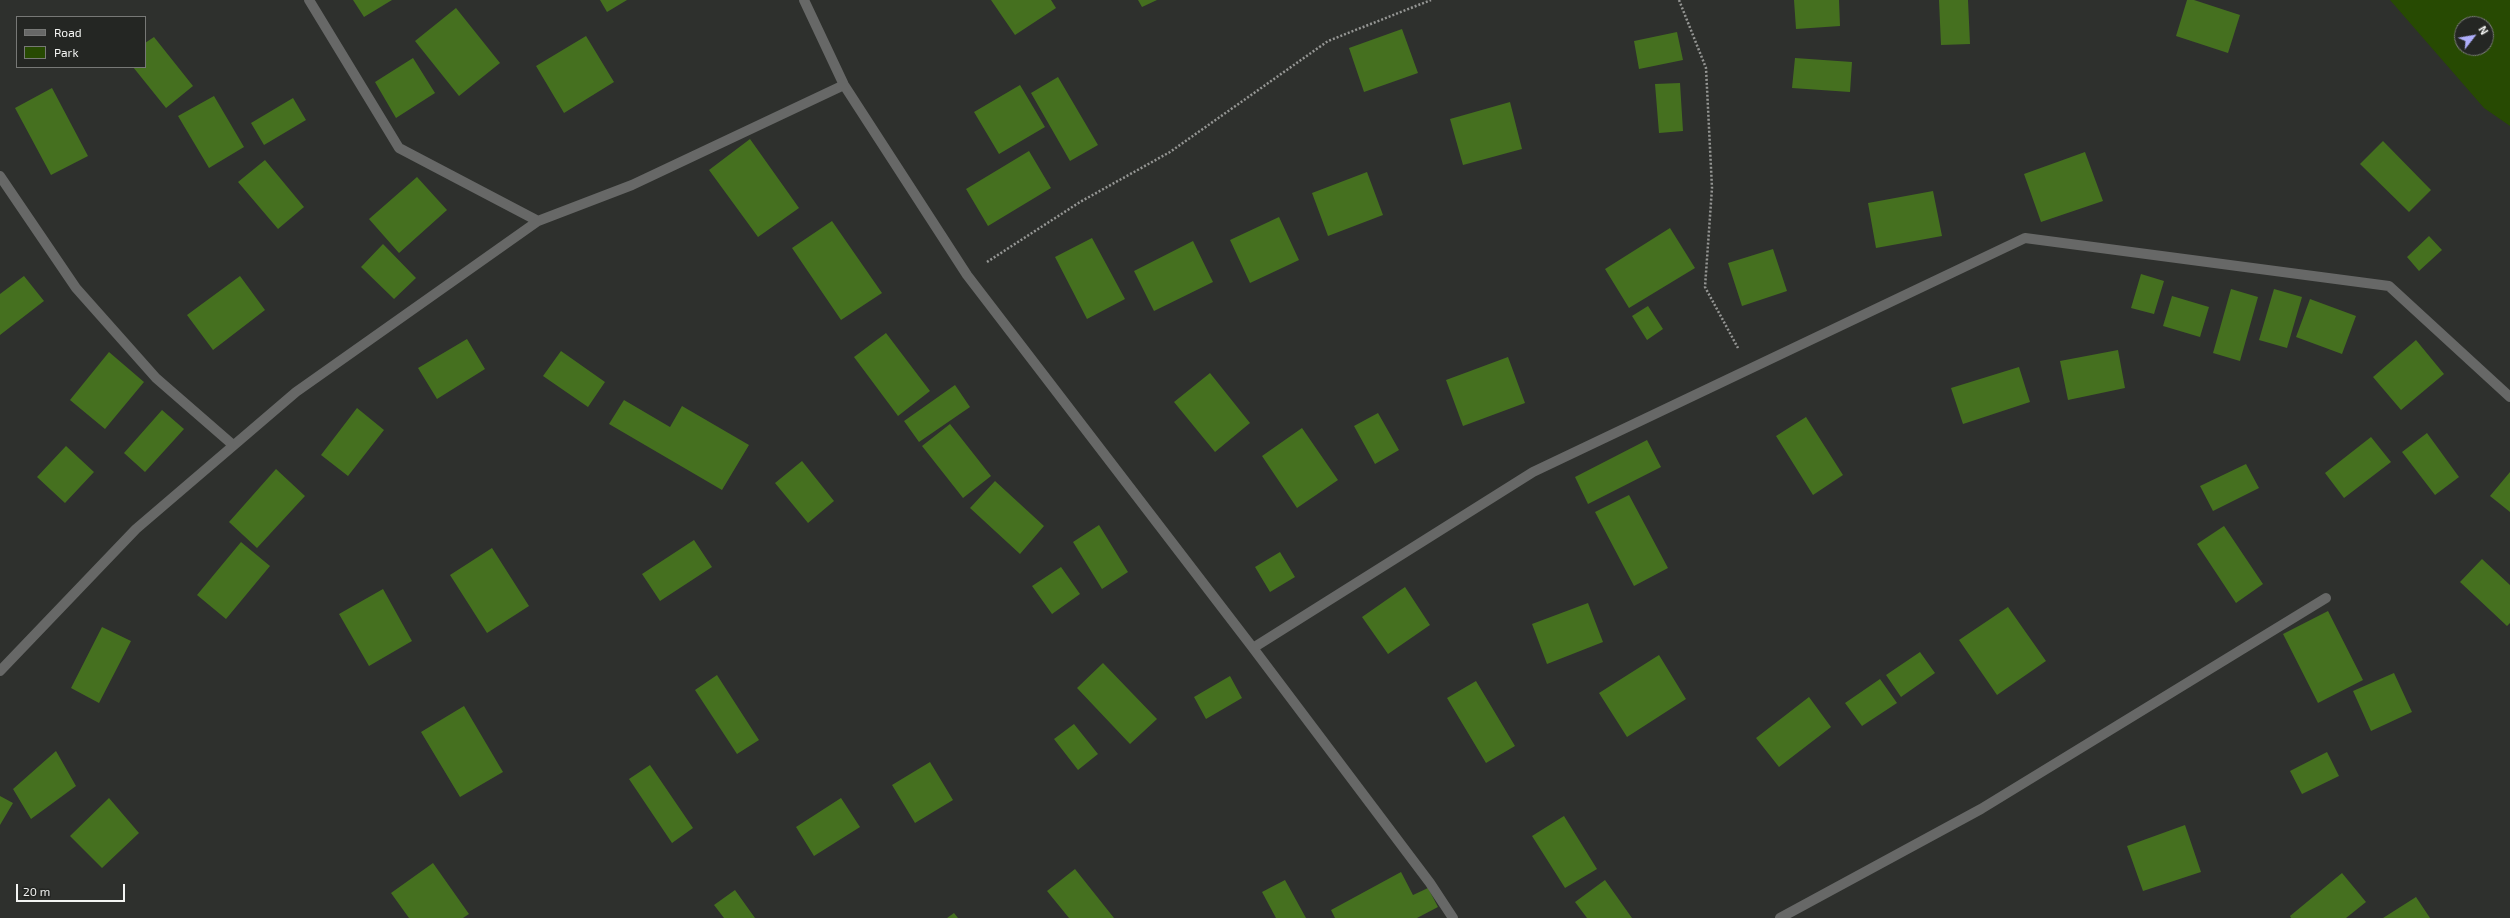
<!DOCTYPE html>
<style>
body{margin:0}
#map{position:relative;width:2510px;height:918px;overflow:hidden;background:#2e302d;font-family:"Exo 2",sans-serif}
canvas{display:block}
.legend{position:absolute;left:16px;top:16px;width:130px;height:52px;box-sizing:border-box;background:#242623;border:1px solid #777876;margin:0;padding:5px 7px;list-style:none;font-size:12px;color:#f3f4f2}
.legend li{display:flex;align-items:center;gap:8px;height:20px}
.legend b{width:20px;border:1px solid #777876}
.north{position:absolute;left:2454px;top:16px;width:40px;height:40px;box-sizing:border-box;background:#242623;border:1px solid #777876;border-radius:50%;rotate:59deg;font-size:11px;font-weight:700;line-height:16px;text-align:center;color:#f3f4f2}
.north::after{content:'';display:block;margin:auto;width:14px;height:18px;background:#aeaefa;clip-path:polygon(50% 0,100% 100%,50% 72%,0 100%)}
.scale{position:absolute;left:16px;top:884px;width:109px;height:18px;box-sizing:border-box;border:2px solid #f3f4f2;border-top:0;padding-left:5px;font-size:12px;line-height:14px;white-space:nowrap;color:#f3f4f2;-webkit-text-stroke:3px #242623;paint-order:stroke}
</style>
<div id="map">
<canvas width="2510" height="918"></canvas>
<ul class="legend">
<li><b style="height:5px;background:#676867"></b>Road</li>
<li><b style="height:11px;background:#274a02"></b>Park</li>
</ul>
<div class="north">N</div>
<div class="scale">20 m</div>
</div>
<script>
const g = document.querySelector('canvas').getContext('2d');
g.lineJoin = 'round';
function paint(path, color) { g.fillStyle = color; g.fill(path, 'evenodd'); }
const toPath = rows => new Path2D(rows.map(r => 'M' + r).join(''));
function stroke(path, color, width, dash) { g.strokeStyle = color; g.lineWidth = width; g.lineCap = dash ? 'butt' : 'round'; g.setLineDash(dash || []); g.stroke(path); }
paint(toPath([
 [2390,0,2510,0,2510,126,2484,108],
 [2462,24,2486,24,2486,48,2462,48]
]), '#274a02');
paint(toPath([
 [353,0,392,0,364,17],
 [600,0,627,0,607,12],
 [991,0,1051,0,1056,8,1015,35],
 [1138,0,1157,0,1142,7],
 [1794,0,1839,0,1840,26,1796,29],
 [1939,0,1968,0,1970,44,1941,45],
 [2187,0,2194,0,2240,15,2228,53,2176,36],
 [456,8,500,63,459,96,415,41],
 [1402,29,1418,73,1364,92,1349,48],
 [1677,32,1683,60,1639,69,1634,41],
 [586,36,614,82,564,113,536,66],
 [154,37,193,86,166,108,133,67,145,67,145,43],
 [413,58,435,93,396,118,375,82],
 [1795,58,1852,62,1850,92,1792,88],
 [1058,77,1098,145,1070,161,1031,93],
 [1680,83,1683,131,1659,133,1655,84],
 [1020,85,1045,127,999,154,974,112],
 [52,88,88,156,51,175,15,108],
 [214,96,244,147,209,168,178,116],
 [293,98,306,120,264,145,251,123],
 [1510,102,1522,149,1463,165,1450,119],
 [750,139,799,208,758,237,709,170],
 [2383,141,2431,190,2409,212,2360,164],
 [1029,151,1051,188,988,226,966,189],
 [2085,152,2103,201,2041,222,2024,174],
 [265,160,304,207,278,229,238,182],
 [1367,172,1383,215,1328,236,1312,193],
 [417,177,447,210,399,253,369,219],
 [1933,191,1942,236,1876,248,1868,203],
 [1279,217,1299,260,1250,283,1230,240],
 [832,221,882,293,841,320,792,248],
 [1670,228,1695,268,1629,308,1605,269],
 [2429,236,2442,250,2419,271,2407,257],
 [1092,238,1125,299,1087,319,1055,257],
 [1193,241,1213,282,1154,311,1134,271],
 [383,244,416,278,394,299,361,267],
 [1773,249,1787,291,1742,306,1728,263],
 [2141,274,2164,281,2154,314,2131,308],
 [24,276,44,301,0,335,0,294],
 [240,276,265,310,213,350,187,315],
 [2231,289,2258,297,2240,361,2213,353],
 [2274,289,2302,297,2287,348,2259,340],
 [2172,296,2209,307,2200,337,2163,326],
 [2310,299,2356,316,2342,354,2296,337],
 [1648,306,1663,329,1647,340,1632,316],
 [886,333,930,391,898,416,854,357],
 [467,339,485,369,437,399,418,368],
 [2416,340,2444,374,2401,410,2373,377],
 [2118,350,2125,388,2068,400,2060,361],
 [561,351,605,382,588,407,543,376],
 [109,352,144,382,105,429,70,400],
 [1508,357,1525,403,1463,426,1446,380],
 [2019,367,2030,402,1963,424,1951,388],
 [1210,373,1250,423,1215,452,1174,402],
 [955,385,970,407,919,442,904,421],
 [624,400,670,427,682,406,749,445,722,490,609,424],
 [357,408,384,430,348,476,321,455],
 [162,410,184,429,145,472,124,453],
 [1378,413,1399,450,1375,464,1354,426],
 [1806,417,1843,475,1813,495,1776,436],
 [950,424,991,476,963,498,922,446],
 [1302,428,1338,480,1297,508,1262,456],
 [2427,433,2459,477,2435,495,2402,452],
 [2371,437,2391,462,2344,498,2325,473],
 [1647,440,1661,467,1588,504,1575,477],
 [66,446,94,472,65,503,37,477],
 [802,461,834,501,808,523,775,483],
 [2246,464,2259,488,2213,511,2200,486],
 [276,469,305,496,257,548,229,522],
 [2510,472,2510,512,2490,496],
 [995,481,1044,526,1020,554,970,508],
 [1629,495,1668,568,1634,586,1595,512],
 [1099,525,1128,572,1102,589,1073,542],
 [2224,526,2263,584,2236,603,2197,544],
 [694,540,712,567,660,601,642,574],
 [241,542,270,566,226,619,197,595],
 [492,548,529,606,487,633,450,575],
 [1280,552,1295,577,1270,592,1255,567],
 [2482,559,2510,585,2510,623,2507,626,2460,582],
 [1061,567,1080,594,1052,614,1032,586],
 [1405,587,1430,625,1388,654,1362,617],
 [383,589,412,641,369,666,339,614],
 [1588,603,1603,642,1547,664,1532,624],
 [2008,607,2046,661,1997,695,1959,640],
 [2328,611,2363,680,2318,703,2283,634],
 [102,627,131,641,99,703,71,688],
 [1920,652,1935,673,1901,697,1886,675],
 [1659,655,1686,699,1627,737,1599,693],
 [1103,663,1157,719,1130,744,1077,688],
 [2394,673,2412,712,2371,731,2353,691],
 [717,675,759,740,737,754,695,690],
 [1230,676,1242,698,1206,719,1194,697],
 [1880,679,1897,703,1862,726,1845,703],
 [1476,681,1515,746,1486,763,1447,698],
 [1809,697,1831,727,1779,767,1756,738],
 [464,706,503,772,460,797,421,732],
 [1074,724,1098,754,1078,770,1054,739],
 [56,751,76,786,31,819,13,789],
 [2327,752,2339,776,2302,794,2290,771],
 [930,762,953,800,915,823,892,785],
 [650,765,693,828,672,843,629,779],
 [0,796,13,803,0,825],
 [109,798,139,833,102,868,70,836],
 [841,798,860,827,814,856,796,827],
 [1564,816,1597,869,1565,888,1532,836],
 [2185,825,2201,872,2143,891,2127,846],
 [433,863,469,914,463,918,409,918,391,893],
 [1075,869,1114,918,1069,918,1047,891],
 [1401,872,1413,895,1428,888,1438,907,1417,918,1335,918,1331,910],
 [2342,873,2366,902,2346,918,2291,918,2290,916],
 [1285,880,1306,918,1276,918,1262,892],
 [1605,880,1632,918,1587,918,1575,902],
 [735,890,755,918,724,918,714,905],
 [2416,897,2430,918,2383,918],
 [954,913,958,918,947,918]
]), '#45701f');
stroke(toPath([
 [1679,0,1706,68,1712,188,1705,287,1738,348],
 [987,262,1080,202,1170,152,1328,41,1431,0]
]), '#959694', 2.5, [2, 2]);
stroke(toPath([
 [309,0,399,148,538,221],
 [804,0,844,85,967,275,1253,648,1533,472,2025,238,2389,286,2510,397],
 [0,176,76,288,156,378,233,445],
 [1253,648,1430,883,1453,918],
 [0,671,136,529,296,392,538,221,632,185,844,85],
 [1780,918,1981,809,2326,598]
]), '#676867', 10);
</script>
